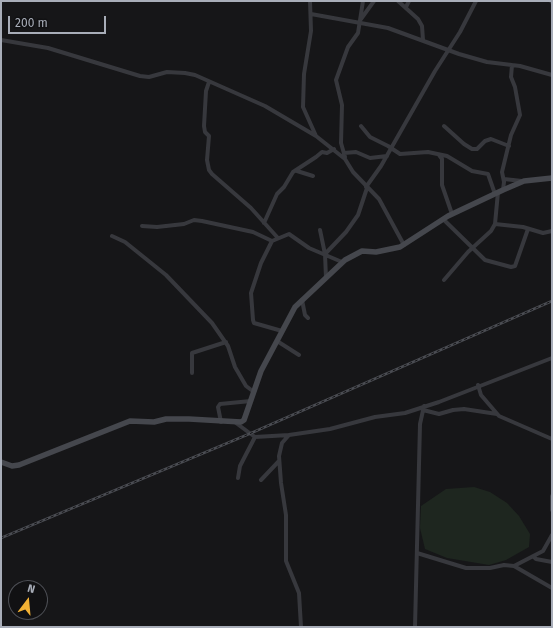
<!DOCTYPE html>
<style>
body{margin:0}
#map{position:relative;width:553px;height:628px;overflow:hidden;background:#161618;font-family:"Fira Sans",sans-serif}
canvas{display:block}
.frame{position:absolute;inset:0;border:2px solid #a8adb8;pointer-events:none}
.north{position:absolute;left:8px;top:580px;width:40px;height:40px;box-sizing:border-box;background:#111113;border:1px solid #4d4f55;border-radius:50%;rotate:16deg;font-size:11px;font-weight:700;line-height:16px;text-align:center;color:#a8adb8}
.north::after{content:'';display:block;margin:auto;width:14px;height:18px;background:#f2b134;clip-path:polygon(50% 0,100% 100%,50% 72%,0 100%)}
.scale{position:absolute;left:8px;top:16px;width:98px;height:18px;box-sizing:border-box;border:2px solid #a8adb8;border-top:0;padding-left:5px;font-size:12px;line-height:14px;white-space:nowrap;color:#a8adb8;-webkit-text-stroke:3px #111113;paint-order:stroke}
</style>
<div id="map">
<canvas width="553" height="628"></canvas>
<div class="frame"></div>
<div class="north">N</div>
<div class="scale">200 m</div>
</div>
<script>
const g = document.querySelector('canvas').getContext('2d');
g.lineJoin = 'round';
function paint(path, color) { g.fillStyle = color; g.fill(path, 'evenodd'); }
const toPath = rows => new Path2D(rows.map(r => 'M' + r).join(''));
function stroke(path, color, width, dash) { g.strokeStyle = color; g.lineWidth = width; g.lineCap = dash ? 'butt' : 'round'; g.setLineDash(dash || []); g.stroke(path); }
paint(toPath([
 [474,487,490,492,507,503,519,516,530,534,529,547,506,560,489,565,447,558,425,549,420,528,421,506,446,489]
]), '#1e261f');
stroke(toPath([
 [310,1,311,31,304,74,303,107,316,136],
 [398,1,418,19,422,26,423,40],
 [551,1,552,2],
 [406,7,409,1],
 [311,14,388,28,459,54,487,62,520,66,552,75],
 [361,19,374,1],
 [1,40,48,48,140,76,149,77,167,72,185,73,195,75,265,106,316,136,345,159,353,172,379,199,404,245],
 [209,82,206,91,204,126,205,132,209,136,207,160,209,170,212,174,251,208,277,237],
 [361,126,370,137,388,146,400,154,428,152,447,156,472,171,488,174,495,194],
 [444,126,464,144,472,149,477,149,485,141,491,139,509,146],
 [344,153,356,152,370,158,387,156],
 [439,155,442,159,442,185,452,214],
 [345,157,341,143,342,105,336,80,348,47,358,33,363,1],
 [297,171,313,176],
 [504,179,522,181],
 [366,187,381,166,435,71,460,32,476,1],
 [503,190,504,182,502,172,511,135,520,115,515,87,511,77,512,65],
 [443,219,485,260,511,267,515,266,528,229],
 [264,223,277,194,284,187,293,172,316,157,322,152,327,153,334,149],
 [495,224,523,227,543,233,552,231],
 [142,226,157,227,184,224,194,220,202,221,253,232,272,241],
 [320,230,325,254],
 [112,236,125,242,166,275,212,323,228,346,235,367,246,386,254,392],
 [326,278,325,254,346,232,358,215,367,188],
 [444,280,468,252,491,231,495,224,498,192],
 [302,300,305,315,308,318],
 [282,331,254,323,253,320,251,293,261,263,272,241,289,234,309,248,342,262],
 [277,341,299,355],
 [192,373,192,353,226,342],
 [478,385,481,395,499,416,552,439],
 [423,410,439,414,453,410,464,409,497,414],
 [221,422,218,407,220,404,251,401],
 [236,423,255,437,289,435],
 [238,478,240,466,255,437],
 [261,480,279,461],
 [552,496,552,510],
 [417,553,466,568,490,568,504,565,514,566,552,588],
 [533,556,536,559,552,562],
 [514,566,543,551,552,535],
 [301,627,299,593,286,561,286,515,281,483,279,456,282,443,289,435,330,429,375,417,405,413,439,402,552,358],
 [415,627,420,424,424,406]
]), '#37383d', 4);
stroke(toPath([
 [1,462,12,466,19,465,130,421,154,422,166,419,189,419,241,422,244,420,261,371,295,307,345,260,362,251,376,252,400,247,448,216,503,190,524,181,552,178]
]), '#45474d', 5.5);
const rail = toPath([
 [1,538,249,434,552,301]
]);
stroke(rail, '#4a4c52', 2.5);
stroke(rail, '#111113', 1, [3]);
</script>
